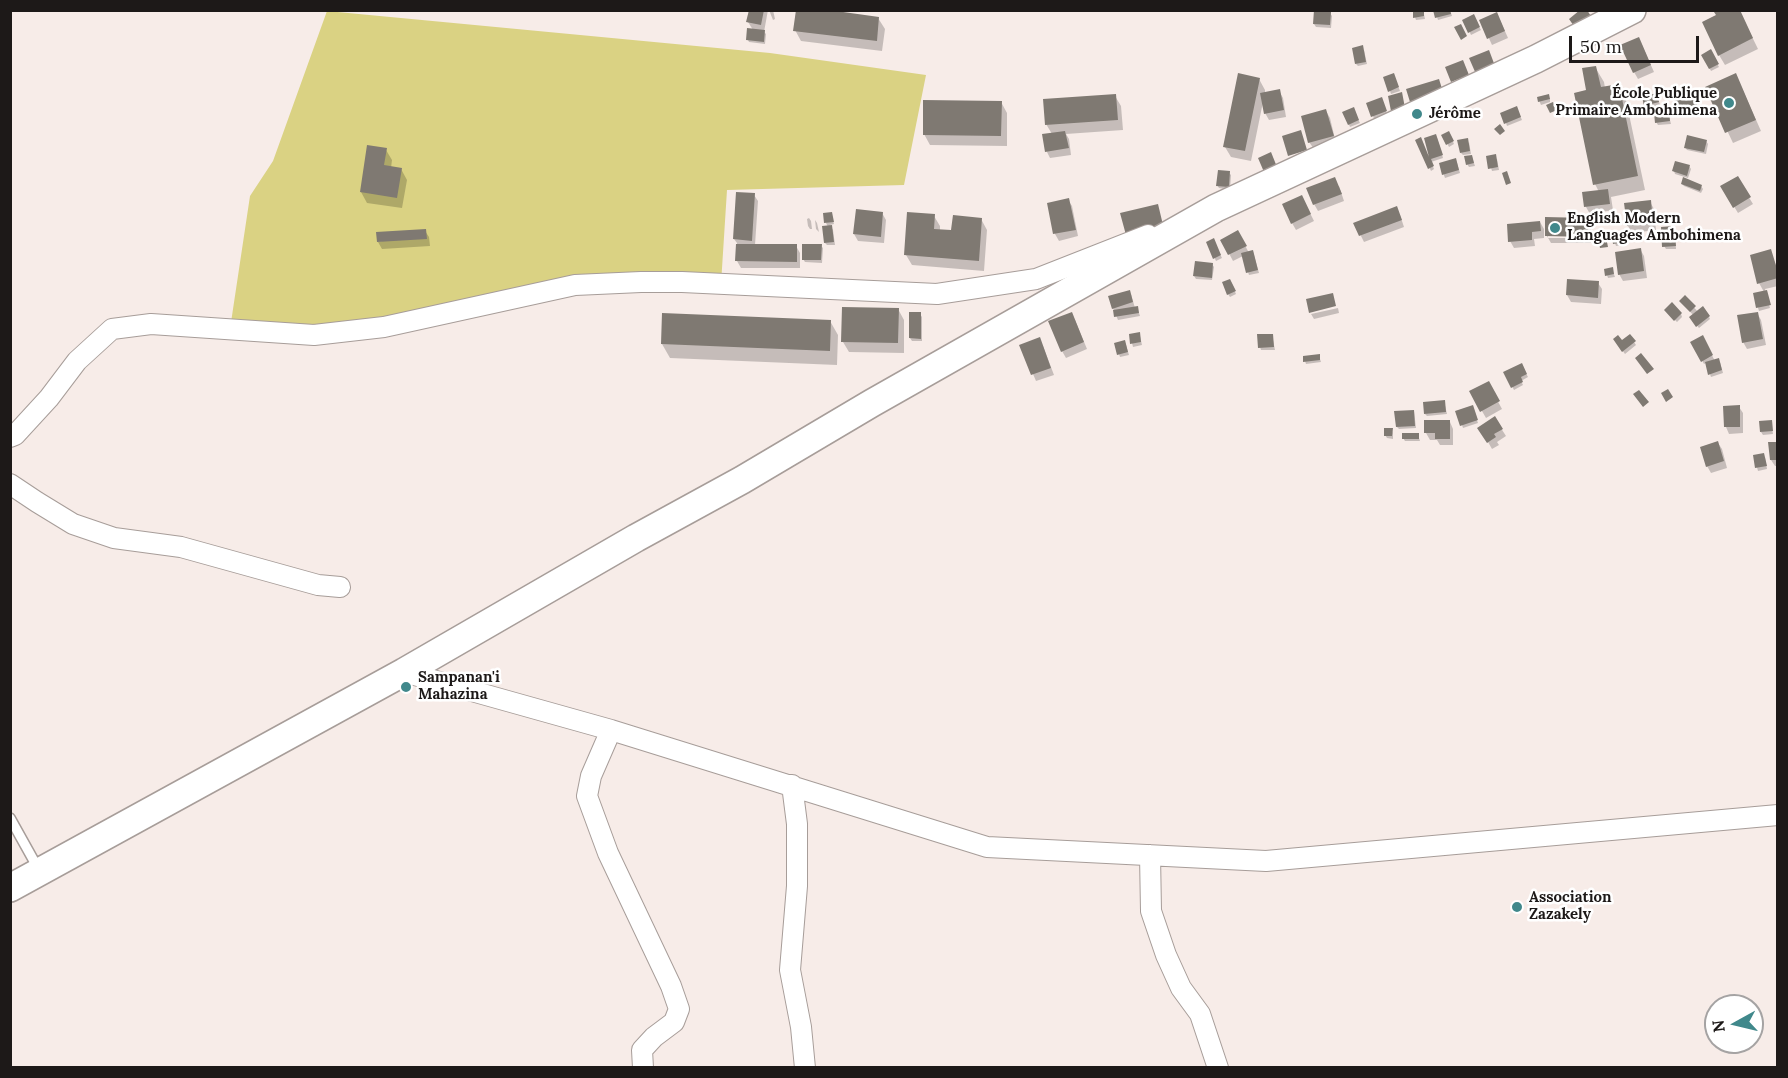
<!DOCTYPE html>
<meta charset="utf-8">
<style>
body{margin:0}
#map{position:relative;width:1788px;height:1078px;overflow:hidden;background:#f7ece8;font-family:Lora,serif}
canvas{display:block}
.frame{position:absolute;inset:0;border:12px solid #1d1918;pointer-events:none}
.north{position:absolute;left:1704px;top:994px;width:60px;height:60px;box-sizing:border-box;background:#fff;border:2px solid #a5a3a3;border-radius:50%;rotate:262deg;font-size:16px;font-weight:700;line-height:24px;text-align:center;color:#1d1918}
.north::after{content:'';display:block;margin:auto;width:21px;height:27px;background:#40888b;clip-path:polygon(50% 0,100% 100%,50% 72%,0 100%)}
.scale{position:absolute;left:1569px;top:36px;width:130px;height:27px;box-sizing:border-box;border:3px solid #1d1918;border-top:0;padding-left:8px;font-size:18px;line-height:21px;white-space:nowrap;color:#1d1918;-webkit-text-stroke:4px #fff;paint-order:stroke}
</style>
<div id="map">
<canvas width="1788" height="1078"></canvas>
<div class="frame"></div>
<div class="north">N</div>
<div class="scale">50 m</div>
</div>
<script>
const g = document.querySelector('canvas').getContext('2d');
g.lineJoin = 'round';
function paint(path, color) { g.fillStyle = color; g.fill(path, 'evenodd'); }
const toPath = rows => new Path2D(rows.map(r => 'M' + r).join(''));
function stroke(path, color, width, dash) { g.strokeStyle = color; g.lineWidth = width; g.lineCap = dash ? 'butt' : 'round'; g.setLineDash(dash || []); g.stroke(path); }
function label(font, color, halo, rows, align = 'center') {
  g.font = font + ' Lora,serif'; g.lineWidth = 5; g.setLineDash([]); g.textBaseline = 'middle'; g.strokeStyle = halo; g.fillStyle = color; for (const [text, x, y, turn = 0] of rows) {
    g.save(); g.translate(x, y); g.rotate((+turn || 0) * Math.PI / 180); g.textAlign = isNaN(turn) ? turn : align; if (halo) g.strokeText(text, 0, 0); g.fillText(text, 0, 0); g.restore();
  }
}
paint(toPath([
 [327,11,770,53,926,75,904,185,727,190,721,284,641,282,384,327,230,329,250,196,273,161]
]), '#dad283');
paint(toPath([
 [750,10,768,10,764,32,766,34,765,44,749,42,748,40,753,30,748,22],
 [769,10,773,10,775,19,773,20],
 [1423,10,1425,19,1416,20,1415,17],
 [1435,10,1450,10,1452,16,1438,20],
 [1739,10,1758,49,1725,65,1719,55],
 [1330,13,1332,16,1331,28,1316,27,1314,24],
 [1473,16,1481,30,1471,35,1464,20],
 [878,18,885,29,882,51,801,41,795,30],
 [1500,20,1508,38,1492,45,1481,21],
 [1642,45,1654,72,1638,79,1634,72],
 [1364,50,1367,64,1358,66,1356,64],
 [1710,51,1719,67,1711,71,1703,55],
 [1595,67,1604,82,1605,88,1618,85,1626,100,1645,190,1611,197,1613,210,1590,214,1586,207,1584,194,1599,192,1595,184,1588,92],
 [1395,78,1400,91,1391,94,1390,91],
 [1259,79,1265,90,1265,94,1279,91,1283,98,1286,117,1269,120,1265,113,1263,102,1251,161,1231,157,1225,147],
 [1741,86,1761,131,1733,143,1707,88],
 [1657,95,1660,105,1647,108,1646,105],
 [1115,96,1121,106,1123,130,1066,134,1069,139,1071,155,1050,158,1047,152,1052,134,1046,124],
 [1538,98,1550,98,1550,102,1541,105],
 [1694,98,1698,110,1682,116,1681,113],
 [1001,102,1007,113,1007,146,930,145,924,134],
 [1383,102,1387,114,1374,119,1373,116],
 [1353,109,1360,123,1350,127,1344,113],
 [1326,111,1330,118,1336,143,1314,149,1309,142],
 [1518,111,1522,120,1507,126,1506,123],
 [1668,112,1671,124,1658,125,1656,122],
 [1449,133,1454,144,1449,147,1443,135],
 [1437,138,1443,158,1431,162,1434,169,1431,171,1417,141,1428,156],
 [1706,141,1708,144,1706,154,1687,150,1685,147],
 [1469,142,1471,154,1463,155,1461,153],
 [386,150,392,160,391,168,401,169,407,180,402,208,367,203,361,192],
 [1472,157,1475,166,1469,167,1467,164],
 [1488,157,1497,159,1499,170,1492,171],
 [1457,163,1460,173,1445,178,1440,164],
 [1689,166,1691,169,1688,178,1675,174,1674,171],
 [1229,173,1231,175,1230,190,1219,188,1217,185],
 [1737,178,1753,204,1738,213,1722,187],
 [1682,184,1701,186,1703,189,1701,193,1684,186],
 [1339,186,1344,201,1318,211,1314,204],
 [754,195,758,201,755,245,796,246,800,253,800,268,741,268,737,261,737,243,734,239],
 [1068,200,1072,206,1078,236,1059,241,1055,234,1049,204],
 [1650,202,1654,209,1656,230,1632,233,1628,226],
 [1305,203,1314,221,1296,230,1292,223],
 [882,213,886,220,884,243,858,241,854,234],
 [831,214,834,224,830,225,833,230,835,245,827,245,825,243,828,227,826,223],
 [1400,215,1404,227,1364,242,1355,224],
 [934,216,940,226,940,231,953,232,981,219,987,230,984,271,912,265,906,255],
 [809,218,811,221,812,229,810,229,808,226,807,219],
 [1547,219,1587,219,1591,226,1591,235,1548,235,1548,238,1591,238,1591,243,1551,243,1547,236],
 [815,220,817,223,819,232,816,229],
 [1540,222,1544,229,1544,238,1534,239,1535,246,1514,248,1510,241],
 [1673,228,1675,230,1676,249,1666,249,1664,246],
 [425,231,429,237,430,246,382,249,378,242],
 [1238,232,1249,253,1253,252,1254,255,1259,273,1249,275,1243,256,1233,261,1222,240],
 [1625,235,1628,244,1616,246,1615,243],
 [1213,240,1222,258,1216,261,1208,243],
 [821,246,823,248,822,263,805,262,803,259],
 [1640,249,1644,256,1647,278,1623,281,1619,274],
 [1770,251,1778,270,1778,286,1765,289,1770,308,1759,311,1758,308,1764,292,1759,283],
 [1212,264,1214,267,1212,280,1196,279,1194,276],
 [1612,269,1615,277,1608,278,1607,275],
 [1231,283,1236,294,1230,297,1228,294],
 [1598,283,1602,289,1601,304,1571,302,1567,295],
 [1131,294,1135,308,1137,307,1140,316,1118,320,1113,308],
 [1685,297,1698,312,1709,317,1710,319,1699,328,1693,321,1694,316,1681,302],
 [1338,308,1339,313,1314,319,1311,314],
 [898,309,904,320,904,353,849,352,843,342],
 [1668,313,1681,314,1682,317,1677,322],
 [1757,313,1761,320,1766,345,1747,349,1743,342],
 [920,314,922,317,922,341,912,341,910,338],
 [1075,320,1087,349,1066,358,1062,351],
 [830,321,838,335,837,365,670,358,662,344],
 [1130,335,1140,336,1142,345,1133,347],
 [1272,335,1275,350,1261,350,1260,347],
 [1630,336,1636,345,1625,354,1616,342,1622,342],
 [1702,337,1715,361,1720,362,1723,373,1711,377,1706,363,1704,364,1692,342],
 [1126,345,1129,355,1120,357,1119,354],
 [1021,346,1043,346,1054,375,1036,381],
 [1319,356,1321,362,1306,364,1305,361],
 [1521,364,1528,377,1521,381,1523,385,1514,390,1505,373],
 [1488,383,1502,409,1486,418,1471,392],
 [1444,401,1447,414,1427,416,1425,414],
 [1739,407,1743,413,1743,433,1729,434,1726,427],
 [1473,410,1478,423,1463,428,1462,425],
 [1414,411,1416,428,1399,429,1397,427],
 [1495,419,1506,436,1497,442,1499,445,1492,449,1480,428],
 [1450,422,1453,429,1453,445,1440,445,1437,440,1430,440,1426,433],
 [1771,422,1773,434,1763,435,1761,432],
 [1392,430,1393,433,1393,439,1387,438,1385,435],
 [1418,435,1420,441,1405,441,1403,438],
 [1718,443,1722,449,1727,468,1711,473,1707,466],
 [1778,443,1778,466,1775,466,1771,460],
 [1754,456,1765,457,1767,469,1758,471]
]), '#0003');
paint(toPath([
 [749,10,764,10,761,25,746,22],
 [796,10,829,10,879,17,877,41,793,31],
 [1314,10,1331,12,1330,25,1313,24],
 [1413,10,1424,10,1424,16,1413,18],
 [1433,10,1450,10,1451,14,1435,18],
 [1580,10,1587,10,1594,21,1578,32,1569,19],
 [1718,10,1740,10,1753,38,1718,56,1702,22,1716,15,1714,12],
 [1497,12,1505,31,1487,39,1479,20],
 [1474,14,1480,27,1468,33,1462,20],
 [1461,24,1467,36,1461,40,1454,27],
 [747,28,765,30,764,42,746,40],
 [1639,37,1651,65,1633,73,1620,45],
 [1363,45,1366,62,1355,64,1352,48],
 [1711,49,1719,64,1709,69,1701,55],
 [1489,50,1495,66,1476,74,1469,58],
 [1463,60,1469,75,1451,82,1445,67],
 [1596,66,1601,87,1619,84,1638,176,1593,185,1574,93,1586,90,1582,68],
 [1238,73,1260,78,1245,151,1223,147],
 [1394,73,1399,87,1388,92,1383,77],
 [1736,73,1756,120,1725,133,1705,87],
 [1439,79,1443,92,1410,102,1406,89],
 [1280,89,1284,110,1264,114,1260,93],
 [1402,92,1405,108,1391,111,1388,96],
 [1657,93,1659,102,1644,106,1642,97],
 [1116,94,1118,120,1045,125,1043,99],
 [1549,94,1550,99,1538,102,1537,97],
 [1693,94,1698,107,1679,114,1674,101],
 [1382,97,1387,111,1371,117,1366,103],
 [923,100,1002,101,1001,136,923,135],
 [1553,102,1557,110,1550,113,1546,105],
 [1517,106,1521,117,1504,124,1500,113],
 [1354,107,1359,120,1348,125,1342,112],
 [1326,109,1334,136,1308,143,1301,116],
 [1669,111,1670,121,1655,123,1654,113],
 [1500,124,1505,131,1500,135,1494,129],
 [1301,130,1307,150,1288,156,1282,136],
 [1065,131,1069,148,1045,152,1042,134],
 [1449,131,1454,141,1446,145,1441,135],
 [1436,134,1443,155,1431,159,1434,166,1428,169,1415,140,1421,137,1429,157,1424,138],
 [1687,135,1707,140,1704,152,1684,148],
 [1468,138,1470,151,1460,153,1457,140],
 [367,145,387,148,384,165,402,168,397,198,360,192],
 [1271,152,1277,167,1264,172,1258,158],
 [1496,154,1498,167,1488,169,1486,156],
 [1472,155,1474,163,1466,165,1464,156],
 [1456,158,1459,170,1442,175,1439,163],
 [1675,161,1690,165,1687,176,1672,171],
 [1218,170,1230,171,1229,187,1216,186],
 [1507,171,1511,183,1506,185,1502,173],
 [1738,176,1751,197,1733,208,1720,186],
 [1335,177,1342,194,1313,205,1306,188],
 [1683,177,1702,185,1700,191,1681,184],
 [1608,189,1610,204,1584,207,1582,192],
 [736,192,755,193,752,241,733,239],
 [1302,195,1311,214,1291,224,1282,204],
 [1069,198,1076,230,1053,234,1047,203],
 [1651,200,1653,224,1627,226,1624,203],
 [1158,204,1163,225,1126,235,1120,213],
 [1397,206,1402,220,1359,236,1353,223],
 [856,209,883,212,881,237,853,234],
 [832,212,834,222,824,223,823,213],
 [907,212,935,214,934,229,951,230,953,215,982,218,979,261,904,255],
 [1545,217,1588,218,1588,237,1545,236],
 [1540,221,1541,231,1532,232,1532,240,1508,242,1507,224],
 [832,225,834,242,824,243,822,226],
 [1674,226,1676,246,1662,247,1661,227],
 [426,229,427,239,377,242,376,232],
 [1238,230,1247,246,1228,255,1220,240],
 [1626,234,1627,241,1613,244,1612,236],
 [1606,237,1608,247,1600,248,1598,238],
 [1214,238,1221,255,1213,259,1206,242],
 [736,244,797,244,797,262,735,261],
 [802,244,822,244,821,260,802,260],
 [1641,248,1644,271,1618,275,1615,252],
 [1771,249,1778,272,1778,278,1757,284,1750,255],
 [1253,250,1258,270,1246,273,1241,253],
 [1195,261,1213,263,1212,278,1193,276],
 [1613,267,1614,274,1605,276,1604,269],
 [1230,279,1236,291,1227,295,1222,282],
 [1567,279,1599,281,1598,298,1566,295],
 [1130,290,1133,302,1112,309,1108,296],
 [1767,290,1771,305,1756,308,1753,293],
 [1333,293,1336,306,1309,313,1306,299],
 [1685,295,1696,306,1690,312,1679,301],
 [1672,302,1682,313,1674,321,1664,310],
 [1138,306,1139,313,1114,317,1113,310],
 [1703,306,1710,316,1696,327,1689,317],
 [842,307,899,308,898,343,841,342],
 [909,312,921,312,921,339,909,338],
 [1072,312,1084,342,1061,352,1048,321],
 [1758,312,1763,339,1742,343,1737,315],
 [662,313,831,320,830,351,661,344],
 [1140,332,1141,342,1130,344,1129,334],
 [1257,334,1273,334,1274,347,1258,348],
 [1630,334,1636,341,1622,352,1613,339,1618,335,1622,340],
 [1703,335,1713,355,1701,362,1690,342],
 [1040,337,1051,368,1031,375,1019,345],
 [1125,340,1128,352,1117,355,1114,343],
 [1641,353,1654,369,1647,374,1635,358],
 [1320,354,1320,360,1303,362,1303,356],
 [1719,358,1722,370,1708,375,1705,362],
 [1522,363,1527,374,1521,377,1523,382,1511,388,1503,372],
 [1489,381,1500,401,1480,412,1469,391],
 [1668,389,1673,397,1666,402,1661,393],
 [1639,390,1649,402,1643,407,1633,394],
 [1445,400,1446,412,1424,414,1423,402],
 [1473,405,1478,420,1460,426,1455,411],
 [1740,405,1740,427,1724,427,1723,406],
 [1414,410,1415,426,1396,427,1394,411],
 [1495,416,1503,429,1494,434,1496,437,1487,443,1477,428],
 [1424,420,1450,420,1450,439,1435,439,1435,433,1424,433],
 [1772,420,1773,431,1760,432,1759,421],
 [1384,428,1393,428,1392,436,1384,436],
 [1402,433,1419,433,1419,439,1402,439],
 [1718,441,1724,461,1706,467,1700,447],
 [1768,442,1778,442,1778,460,1770,460],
 [1764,453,1767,466,1755,468,1753,455]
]), '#7f7972');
const lane = toPath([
 [10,818,39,870]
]);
const street = toPath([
 [10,437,15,435,49,398,77,361,112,329,151,324,314,335,384,327,575,285,641,282,682,282,937,294,1036,279,1148,235],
 [10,484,37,502,73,524,114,538,181,547,318,585,340,587],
 [404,672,611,730,987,847,1266,861,1778,815],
 [611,730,591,776,587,796,608,853,671,986,679,1009,674,1022,654,1037,642,1050,643,1068],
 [792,785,797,824,797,886,790,970,801,1027,805,1068],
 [1150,855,1151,911,1166,955,1181,988,1200,1014,1218,1068]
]);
const secondary = toPath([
 [10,888,404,672,636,538,742,480,872,403,1216,208,1536,59,1632,10]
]);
stroke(lane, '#a79d99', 12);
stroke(street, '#a79d99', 22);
stroke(secondary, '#a79d99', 30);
stroke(lane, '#fff', 9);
stroke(street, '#fff', 20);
stroke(secondary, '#fff', 27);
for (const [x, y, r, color] of [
 [1729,103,6,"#40888b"],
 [1417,114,6,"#40888b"],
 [1555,228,6,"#40888b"],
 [406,687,6,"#40888b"],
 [1517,907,6,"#40888b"]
]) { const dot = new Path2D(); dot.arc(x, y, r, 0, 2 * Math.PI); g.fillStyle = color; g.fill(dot); stroke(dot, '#fff', 2); }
label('bold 15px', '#1d1918', '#fff', [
 ["École Publique",1717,94,"right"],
 ["Primaire Ambohimena",1717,111,"right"],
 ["Jérôme",1429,114],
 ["English Modern",1567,219],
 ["Languages Ambohimena",1567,236],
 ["Sampanan'i",418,678],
 ["Mahazina",418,695],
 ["Association",1529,898],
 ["Zazakely",1529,915]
], 'left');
</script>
